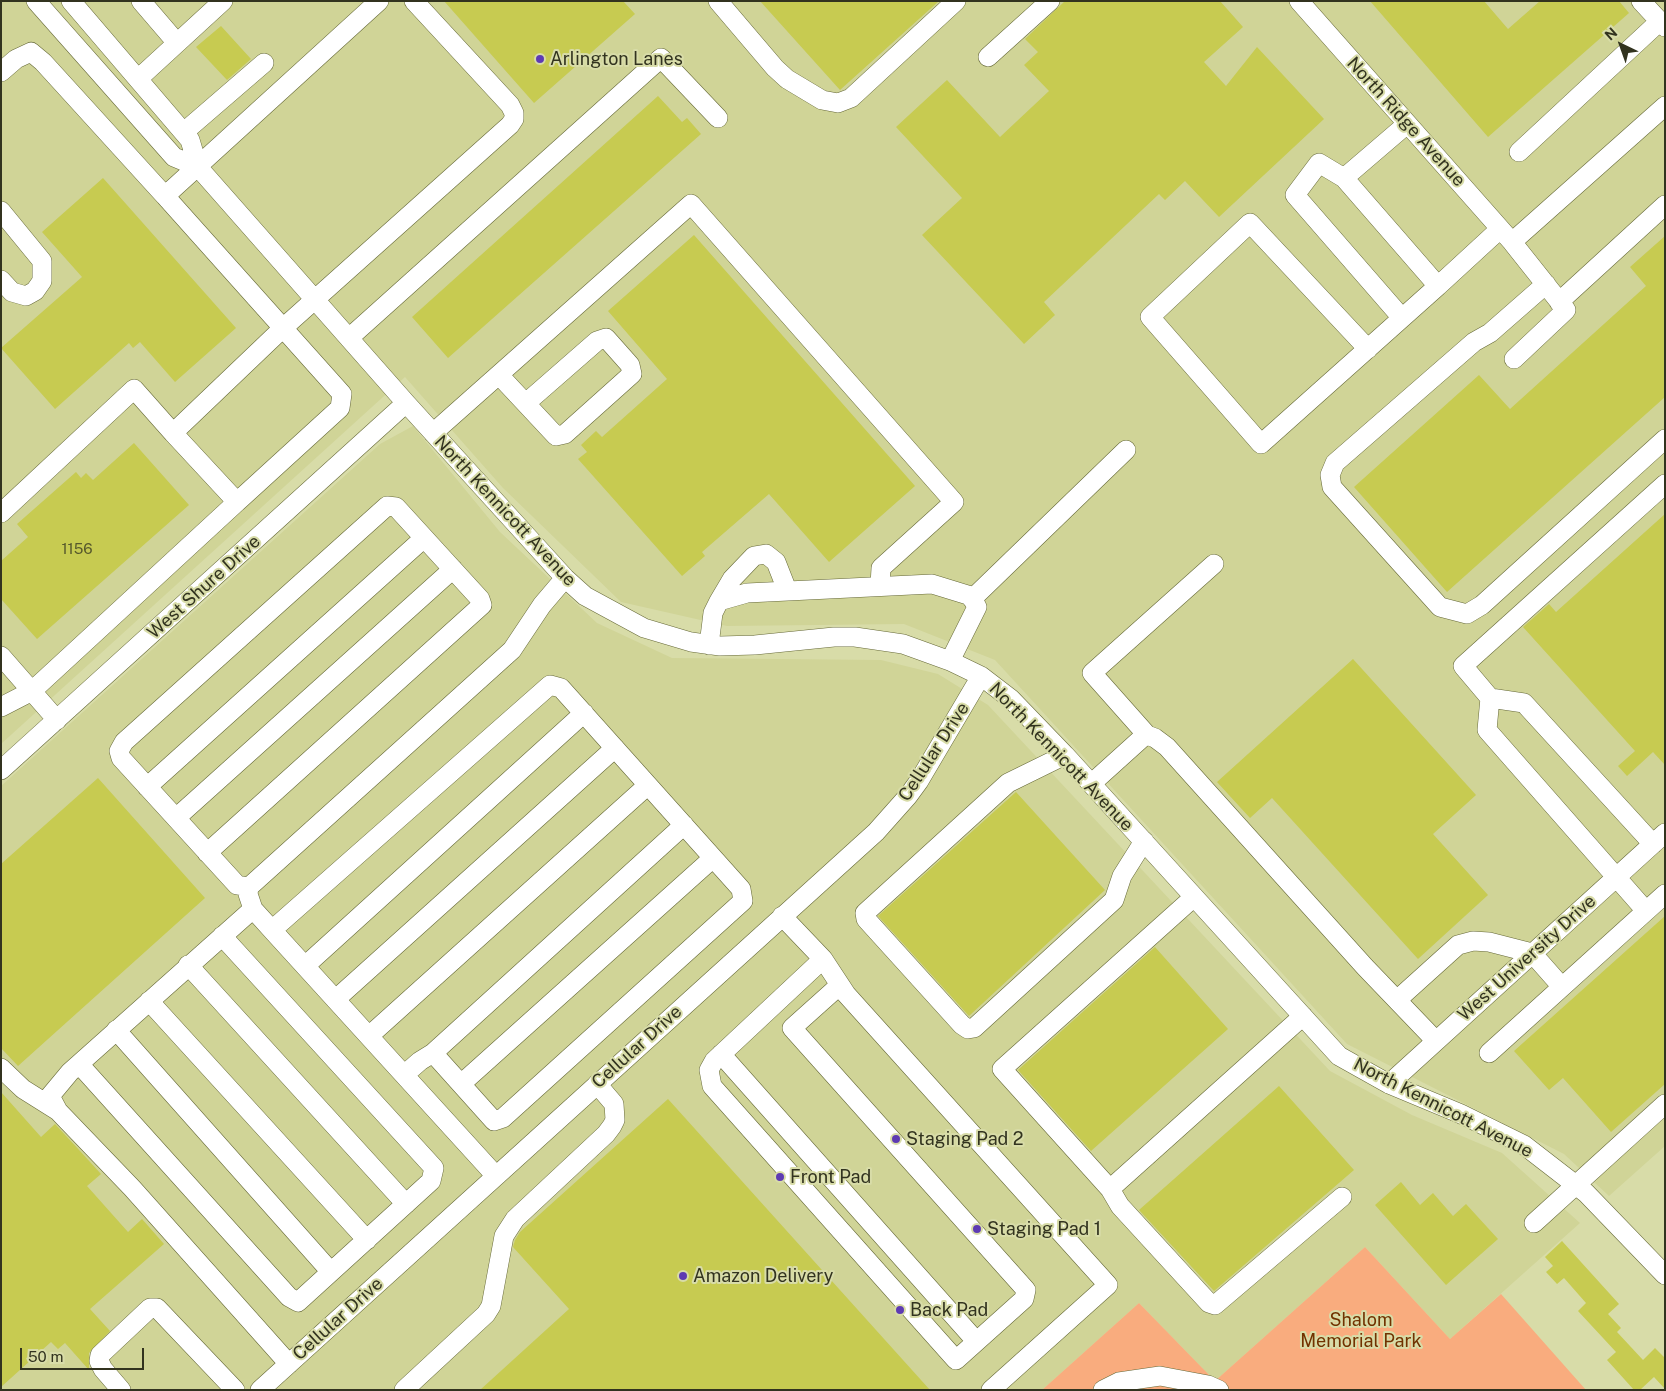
<!DOCTYPE html>
<style>
body{margin:0}
#map{position:relative;width:1666px;height:1391px;overflow:hidden;background:#d8dca8;font-family:"Public Sans",sans-serif}
canvas{display:block}
.frame{position:absolute;inset:0;border:2px solid #32331f;pointer-events:none}
.north{position:absolute;left:1596px;top:20px;width:50px;height:50px;-webkit-text-stroke:4px #d8dca8;paint-order:stroke;rotate:318deg;font-size:14px;font-weight:700;line-height:20px;text-align:center;color:#32331f}
.north::after{content:'';display:block;margin:auto;width:18px;height:22px;background:#32331f;clip-path:polygon(50% 0,100% 100%,50% 72%,0 100%)}
.scale{position:absolute;left:20px;top:1348px;width:124px;height:22px;box-sizing:border-box;border:2px solid #32331f;border-top:0;padding-left:6px;font-size:15px;line-height:18px;white-space:nowrap;color:#32331f;-webkit-text-stroke:4px #d8dca8;paint-order:stroke}
</style>
<div id="map">
<canvas width="1666" height="1391"></canvas>
<div class="frame"></div>
<div class="north">N</div>
<div class="scale">50 m</div>
</div>
<script>
const g = document.querySelector('canvas').getContext('2d');
g.lineJoin = 'round';
function paint(path, color) { g.fillStyle = color; g.fill(path, 'evenodd'); }
const toPath = rows => new Path2D(rows.map(r => 'M' + r).join(''));
function stroke(path, color, width, dash) { g.strokeStyle = color; g.lineWidth = width; g.lineCap = dash ? 'butt' : 'round'; g.setLineDash(dash || []); g.stroke(path); }
function label(font, color, halo, rows, align = 'center') {
  g.font = font + ' "Public Sans",sans-serif'; g.lineWidth = 4; g.setLineDash([]); g.textBaseline = 'middle'; g.strokeStyle = halo; g.fillStyle = color; for (const [text, x, y, turn = 0] of rows) {
    g.save(); g.translate(x, y); g.rotate((+turn || 0) * Math.PI / 180); g.textAlign = isNaN(turn) ? turn : align; if (halo) g.strokeText(text, 0, 0); g.fillText(text, 0, 0); g.restore();
  }
}
paint(toPath([
 [1,1,1665,1,1665,1146,1609,1196,1564,1154,1347,1044,995,660,904,624,727,626,621,602,503,488,405,377,1,744],
 [413,426,500,532,597,623,672,658,881,660,938,674,988,705,1330,1071,1412,1115,1502,1153,1580,1223,1450,1339,1365,1247,1215,1381,1139,1303,1042,1390,1,1390,1,786,380,444]
]), '#d0d497');
paint(toPath([
 [1365,1247,1450,1339,1501,1294,1586,1390,1042,1390,1139,1303,1215,1381]
]), '#f9ac7e');
paint(toPath([
 [444,1,623,1,635,14,534,103],
 [760,1,939,1,840,90],
 [1065,1,1220,1,1243,27,1204,62,1226,86,1257,47,1324,119,1219,217,1185,181,1165,200,1159,194,1044,302,1055,315,1024,344,922,235,962,198,896,127,947,80,1000,137,1049,91,1024,65,1038,52,1025,39],
 [1370,1,1484,1,1508,29,1540,1,1619,1,1629,13,1488,137],
 [221,26,251,59,227,80,196,47],
 [658,96,682,122,687,118,701,134,448,358,412,317],
 [103,178,236,328,175,382,140,342,133,348,129,343,55,409,1,348,82,277,42,232],
 [694,235,915,486,829,562,769,494,702,552,705,556,682,576,578,459,587,452,581,445,596,431,602,437,667,379,608,311],
 [1665,236,1665,397,1447,592,1354,487,1479,375,1510,409,1646,286,1630,267],
 [134,443,189,505,37,639,1,599,1,561,28,537,17,524,76,472,81,478,86,473,93,480],
 [1665,514,1665,765,1653,752,1627,776,1618,766,1635,751,1523,627,1549,604,1556,612],
 [1353,659,1476,795,1433,834,1488,895,1418,959,1272,798,1250,818,1217,782],
 [98,778,205,898,18,1066,1,1048,1,864],
 [1016,792,1105,890,969,1016,878,916],
 [1665,916,1665,1084,1611,1132,1563,1078,1549,1090,1514,1051],
 [1155,947,1228,1029,1091,1151,1018,1070],
 [1279,1086,1354,1170,1214,1291,1139,1210],
 [1,1092,41,1137,55,1124,80,1151,101,1174,87,1186,128,1232,142,1219,164,1244,90,1309,110,1331,89,1353,89,1370,65,1343,58,1349,51,1342,1,1387],
 [668,1099,930,1390,480,1390,569,1309,513,1247,515,1240,520,1232],
 [1401,1182,1420,1205,1433,1193,1453,1216,1466,1204,1498,1239,1446,1285,1375,1205],
 [1562,1241,1619,1304,1608,1314,1621,1328,1617,1332,1643,1360,1655,1348,1665,1358,1665,1389,1654,1377,1640,1390,1634,1390,1607,1360,1616,1352,1578,1311,1586,1303,1564,1278,1557,1284,1546,1272,1553,1266,1545,1257]
]), '#c7cb51');
const minor = toPath([
 [36,1,174,157,198,167],
 [71,1,190,140,198,167,406,403,565,578,585,596,644,628,691,642,720,646,755,645,834,637,855,637,903,644,950,661,981,676,1011,699,1065,755,1339,1056,1389,1084,1461,1114,1524,1145,1586,1193,1665,1275],
 [141,1,177,43],
 [718,1,775,68,787,79,822,100,838,103,851,98,956,1],
 [1299,1,1512,242,1566,310,1514,359],
 [1641,1,1665,27],
 [988,57,1050,1],
 [1,72,16,59,31,52,43,62,165,196,379,1],
 [138,79,223,1],
 [1407,124,1344,178,1438,286,1500,229],
 [184,132,264,63],
 [1519,152,1660,21],
 [1344,178,1319,163,1295,195,1402,318],
 [165,196,342,394,340,408,237,502],
 [1,211,42,261,42,281,35,291,26,296,12,292,1,280],
 [1512,242,1665,106],
 [1546,284,1490,333,1474,342,1335,463,1330,475,1332,487,1440,607,1467,614,1482,605,1665,439],
 [1559,302,1665,205],
 [349,338,661,58,718,118],
 [1368,349,1250,223,1150,317,1261,444,1438,286],
 [499,375,556,436,565,434,632,374,630,365,606,338,597,341,526,403],
 [433,433,691,204,954,502,881,568,880,585],
 [1,513,134,389,173,433,283,328,510,125,514,119,514,113,510,105,414,1],
 [972,599,1126,450],
 [719,601,732,579,754,556,766,554,776,562,787,590],
 [709,645,713,613,719,601,747,593,932,584,971,596,977,607,950,661],
 [1,656,57,720],
 [1490,698,1463,666,1665,484],
 [1,707,32,691,237,502,173,433],
 [1147,735,1092,673,1214,564],
 [1065,755,1008,783,865,913,866,919,962,1025,968,1029,974,1028,1114,900,1122,876,1144,841],
 [1,770,406,403],
 [1091,784,1142,738,1147,735,1155,738,1167,747,1365,967,1436,1041],
 [147,787,424,538],
 [176,818,453,569],
 [207,853,482,605,480,599,396,507,387,506,124,742,119,751,121,758,237,885,249,887],
 [1194,897,1002,1069,1110,1189,1120,1206,1209,1303,1215,1305,1342,1197],
 [253,909,70,1072,50,1096,58,1111,132,1188,289,1364],
 [1646,911,1487,730,1490,698,1524,703,1653,844],
 [782,916,823,959,846,994,1108,1285,991,1390],
 [272,930,550,685,561,688,741,889,743,901,503,1118,494,1121,433,1053,420,1061,404,1075],
 [823,959,714,1061,709,1070,712,1086,956,1360,1024,1299,1026,1290,792,1028,840,985],
 [188,965,406,1204],
 [305,966,584,713],
 [336,999,615,748],
 [1397,1000,1458,945,1473,941,1489,942,1532,953,1562,987],
 [149,1001,367,1240],
 [116,1030,331,1272],
 [369,1036,648,785],
 [433,1053,684,825],
 [1489,1053,1665,894],
 [721,1054,976,1341],
 [79,1064,289,1297,298,1302,431,1181,434,1168,222,936],
 [1,1068,23,1089,58,1111],
 [461,1084,713,858],
 [1389,1084,1665,833],
 [496,1176,272,930,253,909,248,894,249,887,512,650,542,605,565,578],
 [1110,1189,1303,1016],
 [1534,1223,1665,1104],
 [121,1390,103,1369,99,1361,100,1355,150,1308,157,1308,235,1390],
 [260,1390,876,832,908,796,919,781,981,676],
 [404,1390,486,1314,491,1306,504,1236,515,1219,606,1134,612,1126,615,1120,614,1104,597,1084],
 [1103,1390,1119,1382,1160,1376,1208,1385,1219,1390]
]);
stroke(minor, '#666938', 20);
stroke(minor, '#fff', 19);
for (const [x, y, r, color] of [
 [540,59,5,"#5e3bb3"],
 [896,1139,5,"#5e3bb3"],
 [780,1177,5,"#5e3bb3"],
 [977,1229,5,"#5e3bb3"],
 [683,1276,5,"#5e3bb3"],
 [900,1310,5,"#5e3bb3"]
]) { const dot = new Path2D(); dot.arc(x, y, r, 0, 2 * Math.PI); g.fillStyle = color; g.fill(dot); stroke(dot, '#d8dca8', 2); }
label('15px', '#57592c', null, [
 ["1156",77,549]
]);
label('18px', '#32331f', '#d8dca8', [
 ["Arlington Lanes",550,59],
 ["Staging Pad 2",906,1139],
 ["Front Pad",790,1177],
 ["Staging Pad 1",987,1229],
 ["Amazon Delivery",693,1276],
 ["Back Pad",910,1310]
], 'left');
label('18px', '#32331f', '#d8dca8', [
 ["North Ridge Avenue",1406,122,48],
 ["North Kennicott Avenue",505,511,47],
 ["West Shure Drive",204,587,-42],
 ["Cellular Drive",934,752,-57],
 ["North Kennicott Avenue",1061,757,46],
 ["West University Drive",1527,958,-42],
 ["Cellular Drive",637,1047,-42],
 ["North Kennicott Avenue",1443,1108,27],
 ["Cellular Drive",338,1319,-42]
]);
label('18px', '#713200', '#d8dca8', [
 ["Shalom",1361,1320],
 ["Memorial Park",1361,1341]
]);
</script>
